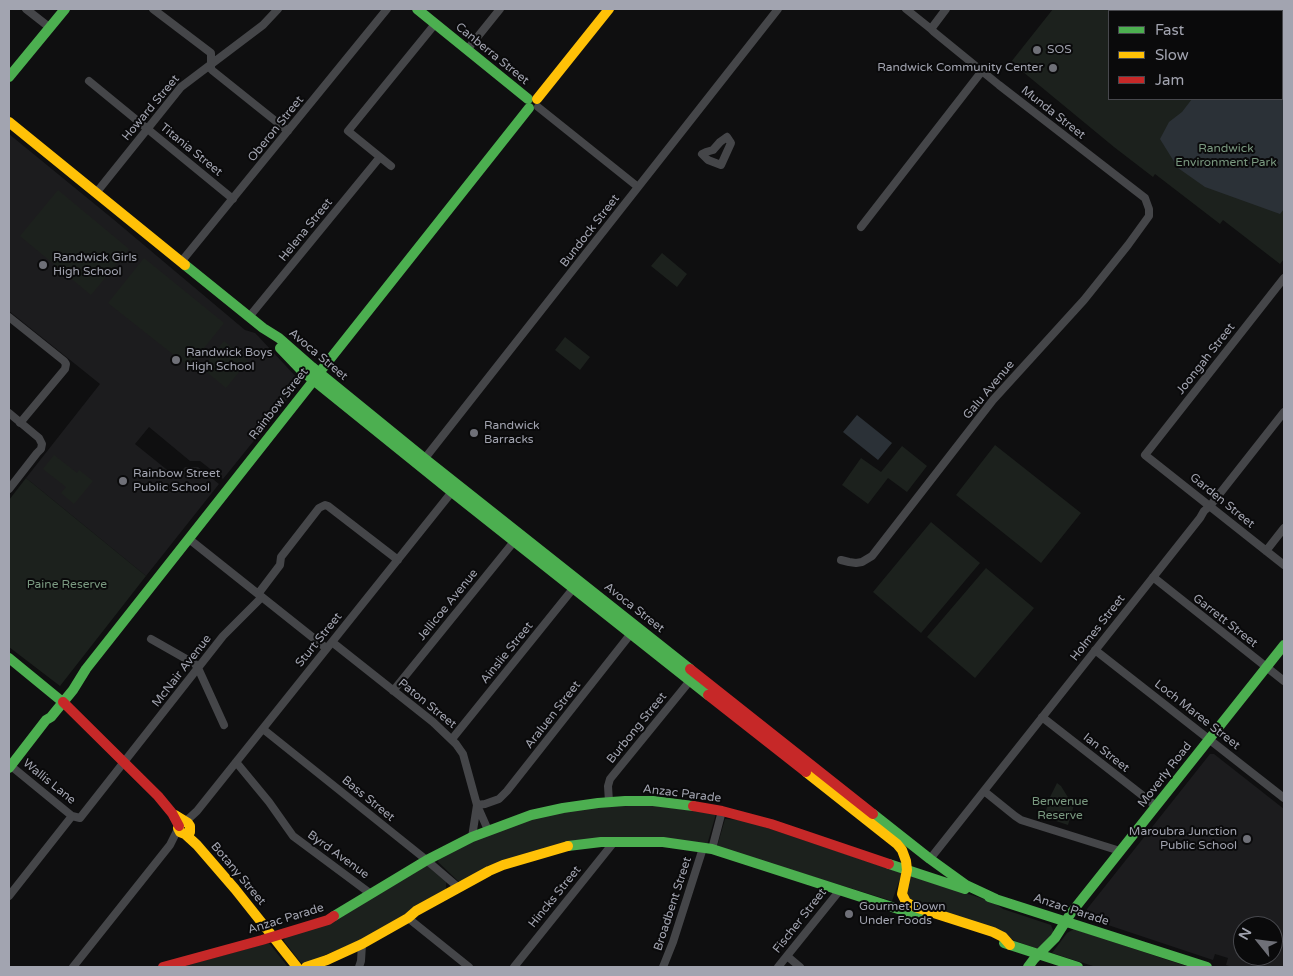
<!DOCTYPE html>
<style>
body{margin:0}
#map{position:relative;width:1293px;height:976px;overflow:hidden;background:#0f0f10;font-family:"Varela Round",sans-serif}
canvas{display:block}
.frame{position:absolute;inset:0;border:10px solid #a2a4b0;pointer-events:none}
.legend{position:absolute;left:1108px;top:10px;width:175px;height:90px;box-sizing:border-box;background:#0a0a0b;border:1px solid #47484d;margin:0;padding:6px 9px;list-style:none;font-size:15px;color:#a2a4b0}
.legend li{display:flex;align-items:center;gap:10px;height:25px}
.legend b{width:25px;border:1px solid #47484d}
.north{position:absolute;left:1233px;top:916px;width:50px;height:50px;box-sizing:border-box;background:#0a0a0b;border:1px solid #47484d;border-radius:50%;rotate:299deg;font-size:14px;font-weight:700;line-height:20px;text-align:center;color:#a2a4b0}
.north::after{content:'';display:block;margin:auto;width:18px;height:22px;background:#6f7078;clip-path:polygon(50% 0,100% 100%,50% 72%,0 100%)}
</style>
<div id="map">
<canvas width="1293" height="976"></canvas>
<div class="frame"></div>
<ul class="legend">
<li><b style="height:6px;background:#4caf50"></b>Fast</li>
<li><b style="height:6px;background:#ffc107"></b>Slow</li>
<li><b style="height:6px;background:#c62828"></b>Jam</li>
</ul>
<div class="north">N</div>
</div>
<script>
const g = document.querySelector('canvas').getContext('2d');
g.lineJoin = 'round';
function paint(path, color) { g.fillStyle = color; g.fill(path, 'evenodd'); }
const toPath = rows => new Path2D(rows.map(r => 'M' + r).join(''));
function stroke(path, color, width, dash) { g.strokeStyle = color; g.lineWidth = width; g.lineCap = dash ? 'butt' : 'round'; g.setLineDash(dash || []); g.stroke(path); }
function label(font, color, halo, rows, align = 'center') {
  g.font = font + ' "Varela Round",sans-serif'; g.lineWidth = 4; g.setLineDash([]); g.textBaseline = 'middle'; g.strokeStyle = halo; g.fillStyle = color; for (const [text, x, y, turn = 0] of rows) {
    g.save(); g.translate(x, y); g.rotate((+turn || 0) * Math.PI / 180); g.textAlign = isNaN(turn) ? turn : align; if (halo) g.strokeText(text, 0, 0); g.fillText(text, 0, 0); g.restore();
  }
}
paint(toPath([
 [9,134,113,219,245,330,255,333,258,336,299,380,298,386,223,479,200,461,190,461,149,427,135,444,176,477,185,467,198,467,219,484,146,576,26,478,100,384,9,311],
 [1210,754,1214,754,1284,809,1284,967,1233,967,1226,965,1228,958,1215,954,1213,960,1087,918,1085,914,1087,909],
 [1243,926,1273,926,1273,956,1243,956]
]), '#1c1c1e');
paint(toPath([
 [1053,9,1284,9,1284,259,1280,264,1223,220,1220,224,1155,174,1153,177,1114,147,1011,62],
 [1109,11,1282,11,1282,99,1109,99],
 [58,190,129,249,91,295,20,236],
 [662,253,687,274,677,287,651,266],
 [144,258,224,323,189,367,108,303],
 [565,337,590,357,580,370,555,350],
 [224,341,248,361,226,388,202,368],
 [995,445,1081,513,1041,563,956,495],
 [902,446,927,466,907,492,888,478,868,504,842,485,861,458,881,472],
 [54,455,77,473,79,470,93,481,74,504,61,493,66,487,43,469],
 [26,478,146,576,60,686,9,647,9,500],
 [931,522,980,563,921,633,873,592],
 [986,568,1034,608,975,678,927,637],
 [1057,783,1061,786,1069,799,1074,805,1068,825,1044,817,1050,797],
 [650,805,716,814,707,845,586,841,463,881,458,881,438,862,439,857,473,839,534,818,585,808],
 [725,819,743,820,902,873,892,901,717,847],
 [425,864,446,882,446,891,361,940,306,963,301,963,284,941,285,937],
 [913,876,993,902,1003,909,1051,925,1054,933,1043,947,1037,949,917,904,906,895,909,877],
 [1074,929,1189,967,1096,967,1052,953,1067,933],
 [269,943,288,967,181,967]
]), '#1c211d');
paint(toPath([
 [1148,9,1240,9,1241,11,1151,11],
 [1284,81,1284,209,1280,214,1205,187,1178,168,1160,139,1169,122,1182,112,1192,99,1282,99,1282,82],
 [857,415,892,443,878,460,843,432]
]), '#2b3137');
stroke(toPath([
 [26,9,49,27],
 [153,9,211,53,211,69,213,71,288,131],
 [906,9,931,29],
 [467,50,500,9],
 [89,81,233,199],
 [538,107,638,187],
 [727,137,731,143,721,165,708,160,702,154,706,152,713,150,720,142,727,137],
 [380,157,391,166],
 [96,193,181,87,263,25,278,9],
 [861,227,982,71],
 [181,262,387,9],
 [1284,278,1145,455,1284,565],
 [9,317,64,361,66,364,65,369,20,423],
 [249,317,380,157,348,131,435,24],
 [9,413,39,438,42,444,41,449,37,453,9,489],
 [422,462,778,9],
 [189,539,326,648],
 [1266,551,1284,528],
 [841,560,849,562,856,563,862,562,872,556,993,400,1084,300,1128,245,1149,216,1149,209,1145,198,999,85,934,32,931,29,946,9],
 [1153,577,1284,681],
 [258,594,280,565,281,557,319,508,325,505,328,506,398,560],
 [151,639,195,664,198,668,224,725],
 [332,642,433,722,456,744,463,754,477,805,488,830],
 [1095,650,1284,798],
 [393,691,516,539],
 [1042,717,1156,806],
 [263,729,424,858,459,888],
 [452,739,576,585],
 [236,762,269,802,293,836,371,894],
 [11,766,72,816],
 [984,791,1015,816,1021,820,1120,851],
 [609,802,608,786,610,779,693,677],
 [477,805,485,804,499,799,507,791,633,631],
 [185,822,197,811,455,488],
 [472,837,477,805],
 [712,849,722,811],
 [930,859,1200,518,1204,511,1210,506,1284,412],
 [9,896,72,816,80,818,223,636,262,597],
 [408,918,469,967],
 [787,956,800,967],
 [73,967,170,845,178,829],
 [359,967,361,961,362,944],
 [514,967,614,842],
 [663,967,673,942,703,848],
 [778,967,840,890]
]), '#454649', 8);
stroke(toPath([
 [417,9,528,99],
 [9,77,65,9],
 [185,265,263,328,279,338,312,367,425,459,690,669],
 [280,348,301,370,457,496,708,695],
 [315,378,529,108],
 [9,658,59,699],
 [9,768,46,720,51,717,73,690,86,669,314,380],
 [873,814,930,859,966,885,996,899],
 [568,846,601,842,663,842,712,849,920,916],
 [889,864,965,889],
 [989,897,1207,967],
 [334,916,427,860,472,837,531,815,563,808,598,803,625,801,653,801,693,806],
 [1004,943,1078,967],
 [1028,967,1034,959,1055,938,1071,913,1284,645]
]), '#4caf50', 10);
stroke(toPath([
 [537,99,609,9],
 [9,122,185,265],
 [806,772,897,844,902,850,906,861,907,870,902,894,906,902,915,907,993,932,1003,937,1010,945],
 [175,815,188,823,190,826,190,832,185,834,180,832,178,828,181,823,185,822],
 [185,834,197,845,235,889,297,967],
 [306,967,327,960,362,944,408,918,416,911,489,871,503,865,568,846]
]), '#ffc107', 10);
stroke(toPath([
 [690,669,873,814],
 [708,695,806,772],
 [63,702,158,796,172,813,179,826],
 [693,806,722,811,771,824,889,864],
 [163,967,262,940,328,920,334,916]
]), '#c62828', 10);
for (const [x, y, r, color] of [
 [1037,50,5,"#6f7078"],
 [1053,68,5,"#6f7078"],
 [43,265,5,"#6f7078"],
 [176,360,5,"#6f7078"],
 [474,433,5,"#6f7078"],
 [123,481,5,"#6f7078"],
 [1247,839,5,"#6f7078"],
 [849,914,5,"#6f7078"]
]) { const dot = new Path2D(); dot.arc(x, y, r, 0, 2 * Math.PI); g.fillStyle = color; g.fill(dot); stroke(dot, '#0a0a0b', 2); }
label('12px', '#a2a4b0', '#0a0a0b', [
 ["SOS",1047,50],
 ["Randwick Community Center",1043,68,"right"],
 ["Randwick Girls",53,258],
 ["High School",53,272],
 ["Randwick Boys",186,353],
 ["High School",186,367],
 ["Randwick",484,426],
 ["Barracks",484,440],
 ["Rainbow Street",133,474],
 ["Public School",133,488],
 ["Maroubra Junction",1237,832,"right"],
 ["Public School",1237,846,"right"],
 ["Gourmet Down",859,907],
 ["Under Foods",859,921]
], 'left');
label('12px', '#a2a4b0', '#0a0a0b', [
 ["Canberra Street",492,54,39],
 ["Howard Street",151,108,-50],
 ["Munda Street",1053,113,38],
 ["Oberon Street",276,129,-51],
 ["Titania Street",191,150,39],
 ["Helena Street",306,230,-51],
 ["Bundock Street",590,231,-52],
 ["Avoca Street",318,355,40],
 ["Joongah Street",1206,359,-52],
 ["Galu Avenue",989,390,-50],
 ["Rainbow Street",279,404,-52],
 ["Garden Street",1222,501,39],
 ["Jellicoe Avenue",448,605,-51],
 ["Avoca Street",634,608,38],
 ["Garrett Street",1225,621,38],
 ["Holmes Street",1098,628,-52],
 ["Sturt Street",319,640,-51],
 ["Ainslie Street",507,653,-51],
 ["McNair Avenue",182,671,-52],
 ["Paton Street",427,704,39],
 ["Araluen Street",553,715,-52],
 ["Loch Maree Street",1197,715,38],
 ["Burbong Street",637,728,-51],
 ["Ian Street",1106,753,38],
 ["Moverly Road",1165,775,-52],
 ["Wallis Lane",49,782,39],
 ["Anzac Parade",682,794,7],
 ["Bass Street",368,799,39],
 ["Byrd Avenue",338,855,36],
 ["Botany Street",238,874,50],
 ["Hincks Street",555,897,-51],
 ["Broadbent Street",673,904,-72],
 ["Anzac Parade",1071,910,18],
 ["Anzac Parade",286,919,-17],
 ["Fischer Street",800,921,-52]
]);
label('12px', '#7a9980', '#0a0a0b', [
 ["Randwick",1226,149],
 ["Environment Park",1226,163],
 ["Paine Reserve",67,585],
 ["Benvenue",1060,802],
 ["Reserve",1060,816]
]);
</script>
